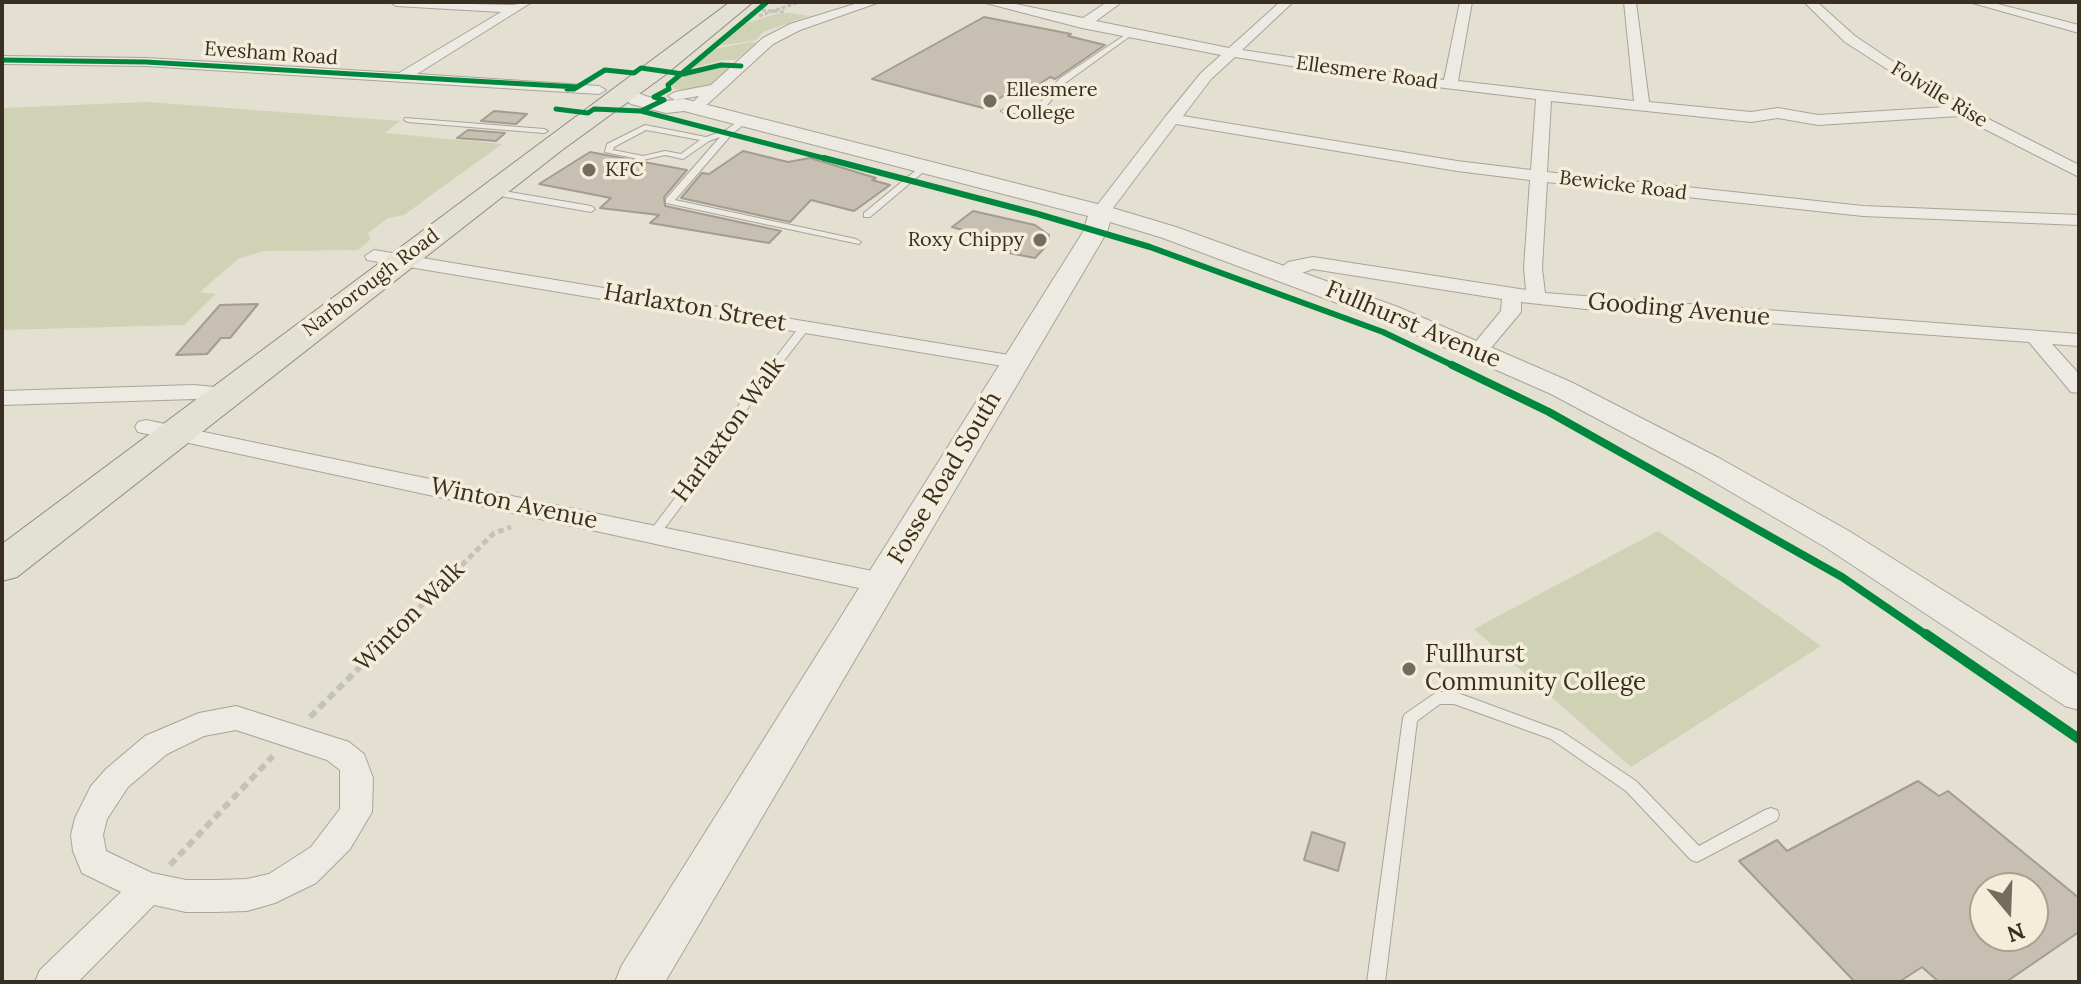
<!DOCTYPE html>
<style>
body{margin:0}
#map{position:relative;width:2081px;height:984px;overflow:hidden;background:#e3dfd1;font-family:Lora,serif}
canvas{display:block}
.frame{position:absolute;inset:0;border:4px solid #382e22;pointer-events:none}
.north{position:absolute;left:1969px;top:872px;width:80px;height:80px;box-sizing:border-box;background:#f3edd9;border:2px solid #a8a190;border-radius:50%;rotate:161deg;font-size:22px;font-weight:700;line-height:32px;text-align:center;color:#382e22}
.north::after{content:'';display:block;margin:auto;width:28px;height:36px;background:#746c5f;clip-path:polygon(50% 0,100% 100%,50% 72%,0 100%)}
</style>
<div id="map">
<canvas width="2081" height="984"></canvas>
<div class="frame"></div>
<div class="north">N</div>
</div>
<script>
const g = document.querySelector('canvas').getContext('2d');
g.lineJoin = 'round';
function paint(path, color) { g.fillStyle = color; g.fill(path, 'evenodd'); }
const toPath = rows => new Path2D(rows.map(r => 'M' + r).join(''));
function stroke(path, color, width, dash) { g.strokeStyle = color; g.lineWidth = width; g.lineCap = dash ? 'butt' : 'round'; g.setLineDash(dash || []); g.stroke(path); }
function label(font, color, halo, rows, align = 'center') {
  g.font = font + ' Lora,serif'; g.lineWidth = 7; g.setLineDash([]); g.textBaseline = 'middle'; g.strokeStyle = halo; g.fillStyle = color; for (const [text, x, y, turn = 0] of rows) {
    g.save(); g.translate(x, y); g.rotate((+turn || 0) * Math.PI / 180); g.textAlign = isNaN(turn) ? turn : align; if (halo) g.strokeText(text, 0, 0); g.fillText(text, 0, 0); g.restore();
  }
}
paint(toPath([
 [789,13,809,16,763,32,756,40,719,46,744,24,776,14],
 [750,42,757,43,735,60,723,60,691,68,714,49],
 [720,66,730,67,712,84,697,90,675,89,671,85,683,76],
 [147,102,400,121,385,133,502,144,404,215,388,218,368,233,371,239,358,250,264,251,238,259,200,292,216,294,184,325,2,330,2,108],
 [1658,531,1821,646,1631,767,1474,629]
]), '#d0d2b6');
const building = toPath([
 [984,17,1071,34,1068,36,1105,45,1055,79,1050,77,1038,85,1027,82,983,108,872,79,984,17],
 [494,111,527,114,516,124,481,121,494,111],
 [468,130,505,133,496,141,457,138,468,130],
 [743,151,788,162,810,158,876,178,872,180,890,185,854,211,811,200,790,222,681,198,702,173,709,174,743,151],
 [590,152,687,170,664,197,665,206,781,231,769,243,650,223,659,215,600,208,611,198,539,184,590,152],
 [973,211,1035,225,1049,235,1047,245,1035,258,1009,253,1015,245,952,227,973,211],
 [258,304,230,338,221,338,207,354,176,355,220,305,258,304],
 [1918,781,1939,796,1948,791,2079,898,2079,932,2006,982,1939,982,1922,967,1899,982,1855,982,1739,861,1777,840,1787,851,1918,781],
 [1985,888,2033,888,2033,936,1985,936,1985,888],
 [1312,832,1345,843,1338,871,1304,860,1312,832]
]);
paint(building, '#c6bfb2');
stroke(building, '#a39c91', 2);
const service = toPath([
 [1131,31,1134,33,1133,34,1065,83,1040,114,1005,113,1001,111,1005,109,1035,110,1059,79,1131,31],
 [405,118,544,129,548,131,544,133,408,122,404,120,405,118],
 [741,119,748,121,732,134,675,200,856,239,861,242,859,244,666,203,666,199,720,137,709,141,683,159,665,155,643,160,605,152,607,144,645,125,706,137,726,130,741,119],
 [646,130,700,140,681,154,665,151,643,156,613,150,614,147,646,130],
 [921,166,928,168,870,217,864,217,864,213,921,166],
 [492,189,591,206,595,209,591,212,489,194,489,190,492,189],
 [805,324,810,327,749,406,734,436,658,537,650,537,648,534,650,531,725,432,740,403,801,325,805,324],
 [1437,692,1455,692,1561,731,1636,781,1699,846,1765,810,1771,808,1777,810,1779,815,1777,820,1697,862,1691,860,1626,791,1551,739,1454,704,1440,704,1417,721,1385,982,1367,982,1403,718,1405,714,1437,692]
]);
const minor = toPath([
 [390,2,512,5,532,2,417,74,599,86,606,90,599,94,146,66,2,64,2,56,146,58,399,73,501,12,396,6,390,2],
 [861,2,880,2,800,30,773,44,700,111,695,113,687,108,699,96,675,100,668,96,675,92,711,85,763,38,790,24,861,2],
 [982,2,1006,2,1083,18,1107,2,1122,2,1096,21,1229,48,1280,2,1293,2,1242,50,1444,80,1460,2,1472,2,1458,81,1634,101,1624,2,1636,2,1649,102,1751,112,1778,108,1818,115,1946,107,1845,42,1804,2,1817,2,1855,36,1898,65,1967,108,2079,165,2079,177,1959,116,1818,125,1778,118,1751,122,1551,101,1547,172,1863,206,2079,215,2079,225,1863,216,1547,182,1542,268,1545,293,2079,334,2079,346,2052,344,2079,374,2079,393,2071,392,2029,342,1604,311,1521,302,1521,312,1485,355,1471,355,1468,351,1501,311,1502,299,1313,269,1284,279,1275,273,1288,262,1313,257,1526,290,1524,268,1530,180,1457,171,1176,124,1107,216,1095,216,1092,212,1095,208,1166,116,1201,73,1221,55,1082,28,982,2],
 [1235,57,1379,80,1536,99,1531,170,1457,161,1183,116,1211,79,1235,57],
 [1969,2,1990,2,2079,25,2079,33,1969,2],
 [374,250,1015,356,1025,362,1015,368,367,260,365,256,374,250],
 [194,385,225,388,236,395,225,402,194,399,2,405,2,391,194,385],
 [146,420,882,573,891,576,895,583,891,590,882,593,138,432,135,427,138,422,146,420],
 [236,706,349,742,364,754,373,778,372,812,350,849,316,883,275,903,247,911,216,912,186,912,154,905,78,982,35,982,40,970,121,892,82,873,73,851,71,835,75,818,91,786,106,769,145,736,199,713,236,706],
 [236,730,327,760,340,770,340,809,311,847,269,874,247,879,216,880,186,880,152,873,106,851,103,835,107,819,128,787,167,754,204,736,236,730]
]);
const tertiary = toPath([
 [626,87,645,96,666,101,684,99,1109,207,1176,227,1398,307,1571,382,1719,458,1849,531,2079,676,2079,710,2065,706,1825,547,1697,472,1551,394,1380,319,1160,237,1110,222,1107,232,665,982,615,982,622,965,1083,232,1088,216,684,111,666,113,631,104,616,93,626,87]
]);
const primary = toPath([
 [730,2,753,2,665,75,562,150,17,577,2,581,2,544,730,2]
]);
stroke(service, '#a9a499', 2);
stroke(minor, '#a9a499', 2);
stroke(tertiary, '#a9a499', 2);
stroke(primary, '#8f8a80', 2);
stroke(toPath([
 [762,10,784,12],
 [759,16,799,2]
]), '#c4c1b9', 3, [4, 2]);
stroke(toPath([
 [391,636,494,533,511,527]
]), '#c4c1b9', 5, [6, 4]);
stroke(toPath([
 [310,717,393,634],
 [170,865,273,756]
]), '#c4c1b9', 6, [8, 5]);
paint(service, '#eceae2');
paint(minor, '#eceae2');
paint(tertiary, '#eceae2');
paint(primary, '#e3e0d4');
stroke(toPath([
 [2,60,146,62,577,87],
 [567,89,574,89,605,70,634,73,641,68,683,74,721,65,741,66],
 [556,109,588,113,594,109,641,111,831,160],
 [641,111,664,100,654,97,669,89,668,85,767,2]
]), '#00873e', 5);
stroke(toPath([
 [824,158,1038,214,1150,247,1383,332,1456,367]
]), '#00873e', 6);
stroke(toPath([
 [1452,365,1549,412,1842,577,1928,636]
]), '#00873e', 8);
stroke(toPath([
 [1926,634,2079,739]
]), '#00873e', 10);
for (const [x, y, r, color] of [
 [990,101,8,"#746c5f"],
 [589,170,8,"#746c5f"],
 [1040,240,8,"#746c5f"],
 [1409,669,8,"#746c5f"]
]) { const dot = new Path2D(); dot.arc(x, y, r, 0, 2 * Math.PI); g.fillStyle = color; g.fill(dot); stroke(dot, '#f3edd9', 3); }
label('20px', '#382e22', '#f3edd9', [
 ["Evesham Road",271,54,4],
 ["Ellesmere Road",1367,73,8],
 ["Folville Rise",1939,95,31],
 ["Bewicke Road",1623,186,7],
 ["Narborough Road",371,283,-37]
]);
label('20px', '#382e22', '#f3edd9', [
 ["Ellesmere",1006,90],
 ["College",1006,113],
 ["KFC",605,170],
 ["Roxy Chippy",1024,240,"right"]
], 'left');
label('24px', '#382e22', '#f3edd9', [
 ["Harlaxton Street",695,308,10],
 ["Gooding Avenue",1679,310,5],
 ["Fullhurst Avenue",1413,325,23],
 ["Harlaxton Walk",729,430,-54],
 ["Fosse Road South",945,478,-59],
 ["Winton Avenue",514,504,12],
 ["Winton Walk",410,617,-45]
]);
label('24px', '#382e22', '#f3edd9', [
 ["Fullhurst",1425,655],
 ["Community College",1425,683]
], 'left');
</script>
